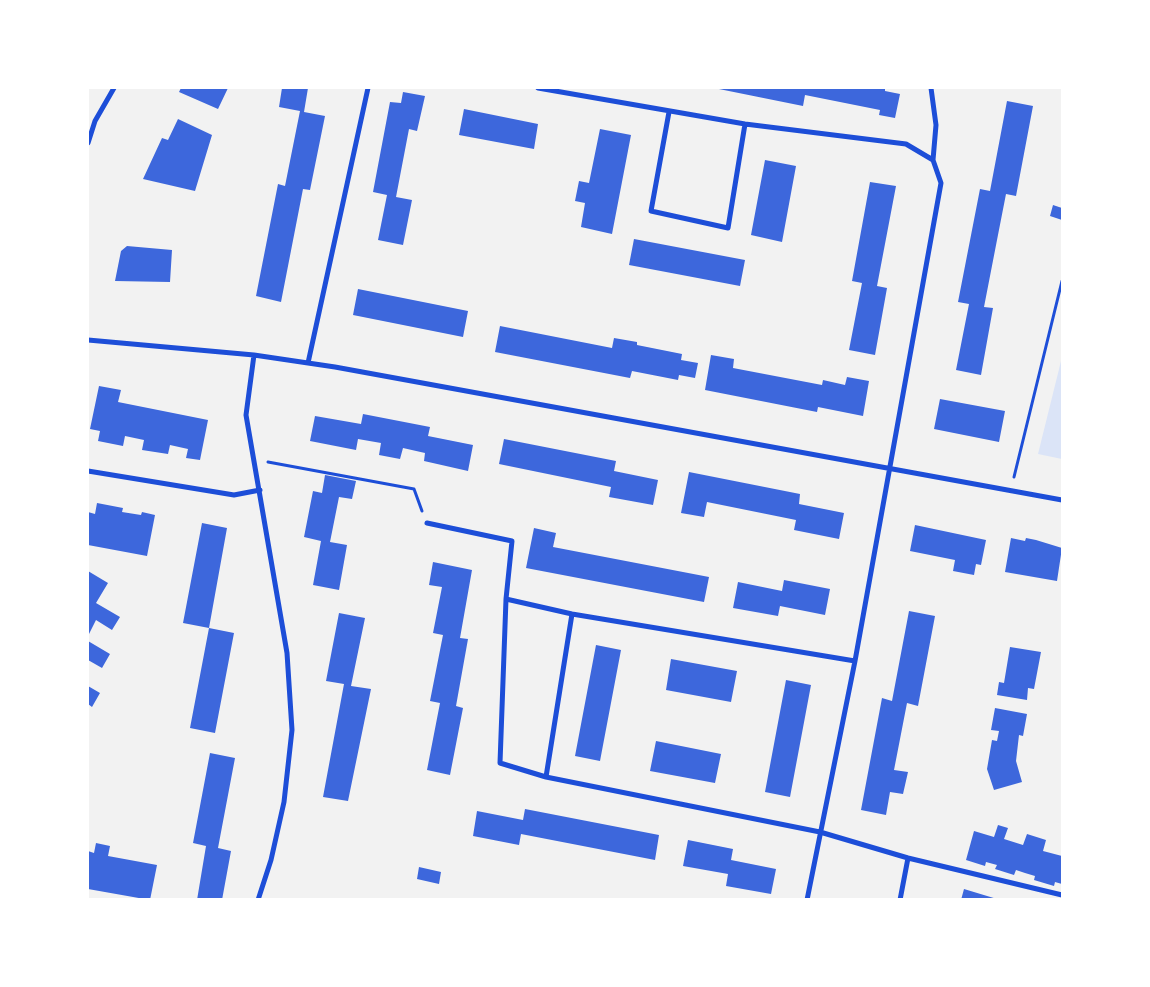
<!DOCTYPE html>
<style>
body{margin:0}
#map{position:relative;width:1150px;height:987px;overflow:hidden;background:#f2f2f2;font-family:Commissioner,sans-serif}
canvas{display:block}
.frame{position:absolute;inset:0;border:89px solid #fff;pointer-events:none}
</style>
<div id="map">
<canvas width="1150" height="987"></canvas>
<div class="frame"></div>
</div>
<script>
const g = document.querySelector('canvas').getContext('2d');
g.lineJoin = 'round';
function paint(path, color) { g.fillStyle = color; g.fill(path, 'evenodd'); }
const toPath = rows => new Path2D(rows.map(r => 'M' + r).join(''));
function stroke(path, color, width, dash) { g.strokeStyle = color; g.lineWidth = width; g.lineCap = dash ? 'butt' : 'round'; g.setLineDash(dash || []); g.stroke(path); }
paint(toPath([
 [1062,357,1062,459,1038,454]
]), '#dbe4f7');
paint(toPath([
 [181,88,228,88,218,109,179,92],
 [282,88,308,88,304,112,325,116,310,190,303,189,281,302,256,296,278,184,285,186,300,111,279,107],
 [714,88,885,88,885,91,900,94,895,118,879,115,880,110,805,95,803,106],
 [403,92,425,96,417,131,409,129,396,197,412,200,403,245,378,240,387,195,373,192,390,102,401,103],
 [1007,101,1033,106,1016,196,1006,194,997,240,984,307,993,308,981,375,956,370,969,304,958,302,980,189,990,191],
 [464,109,538,124,534,149,459,135],
 [178,119,212,135,195,191,143,179,162,138,168,140],
 [600,129,631,135,612,234,581,227,585,203,575,201,579,181,589,183],
 [765,160,796,166,782,242,751,235],
 [870,182,896,186,877,286,887,288,875,355,849,350,862,283,852,281],
 [1053,205,1062,208,1062,220,1050,216],
 [634,239,745,260,740,286,629,265],
 [127,246,172,250,170,282,115,281,121,251],
 [358,289,468,311,463,337,353,315],
 [500,326,612,348,614,338,637,342,637,345,682,354,681,360,698,363,695,378,679,375,678,380,632,371,630,378,495,352],
 [711,355,734,359,733,368,822,385,823,380,845,385,847,377,869,381,863,416,818,407,817,412,705,390],
 [99,386,121,390,118,402,208,420,200,460,186,458,188,449,170,445,168,454,142,450,144,440,125,436,123,446,98,441,100,431,90,429],
 [940,399,1005,411,999,442,934,429],
 [363,414,430,427,428,436,473,445,468,471,424,461,425,453,403,448,400,459,379,455,381,443,358,439,356,450,310,441,315,416,361,424],
 [504,439,616,461,614,471,658,480,653,505,609,497,611,487,499,464],
 [689,472,800,494,799,504,844,513,839,539,794,530,796,520,707,502,704,517,681,513],
 [325,475,356,481,352,499,339,497,330,542,347,545,339,590,313,585,321,541,304,537,313,491,322,493],
 [97,503,123,508,122,512,141,515,142,512,155,515,147,556,88,545,88,512,95,514],
 [202,523,227,528,209,628,183,623],
 [915,525,986,540,981,565,976,564,974,575,953,571,955,560,910,551],
 [534,528,556,533,553,547,709,577,704,602,526,568],
 [1011,538,1025,541,1026,538,1036,540,1062,548,1057,581,1005,572],
 [433,562,472,570,460,638,468,639,456,706,463,708,450,775,427,770,440,703,430,701,443,635,433,633,442,587,429,585],
 [88,571,108,583,96,603,120,617,112,630,96,620,88,636],
 [784,580,830,589,825,615,780,606,778,616,733,608,738,582,782,591],
 [909,611,935,616,918,706,907,703,894,770,908,772,903,794,890,792,886,815,861,810,882,698,892,701],
 [339,613,365,618,351,686,371,689,348,801,323,797,344,684,326,681],
 [209,628,234,633,215,733,190,728],
 [88,641,110,654,102,668,88,660],
 [596,645,621,650,600,761,575,756],
 [1010,647,1041,652,1034,689,1028,688,1027,700,997,695,999,682,1004,683],
 [671,659,737,671,731,702,666,690],
 [786,680,811,685,790,797,765,792],
 [88,686,100,693,92,707,88,704],
 [995,708,1027,714,1023,736,1019,735,1016,761,1022,782,994,790,987,769,992,740,997,741,999,731,991,730],
 [656,741,721,754,715,783,650,771],
 [210,753,235,758,218,848,231,851,222,900,197,900,206,846,193,843],
 [525,809,659,835,655,860,521,834,519,845,473,836,477,811,523,820],
 [998,825,1008,828,1004,839,1023,845,1027,834,1046,840,1043,851,1062,856,1062,884,1055,882,1054,886,1034,880,1035,876,1025,873,1016,870,1014,875,995,869,997,865,986,862,985,866,966,860,974,831,994,837],
 [688,840,733,849,731,860,776,869,771,894,726,886,728,874,683,866],
 [96,843,110,846,108,856,157,865,150,900,88,889,88,851,94,853],
 [419,867,441,872,439,884,417,879],
 [964,889,997,899,997,900,961,900]
]), '#3d67dc');
stroke(toPath([
 [268,462,414,489,422,511],
 [1014,477,1062,281]
]), '#1d4ed8', 3);
stroke(toPath([
 [538,88,745,124,906,144,933,160],
 [669,112,651,211,728,228,745,124],
 [88,143,95,121,114,88],
 [88,340,254,355,335,367,1062,500],
 [254,355,246,415,287,653,292,730,284,802,271,860,258,900],
 [308,363,368,88],
 [88,471,234,495,260,490],
 [427,523,512,541,506,599],
 [855,661,572,614,506,599,500,763,546,777,820,832,908,858,1062,895],
 [546,777,572,614],
 [807,900,855,661,941,183,933,160,936,125,931,88],
 [900,900,908,858]
]), '#1d4ed8', 5);
</script>
